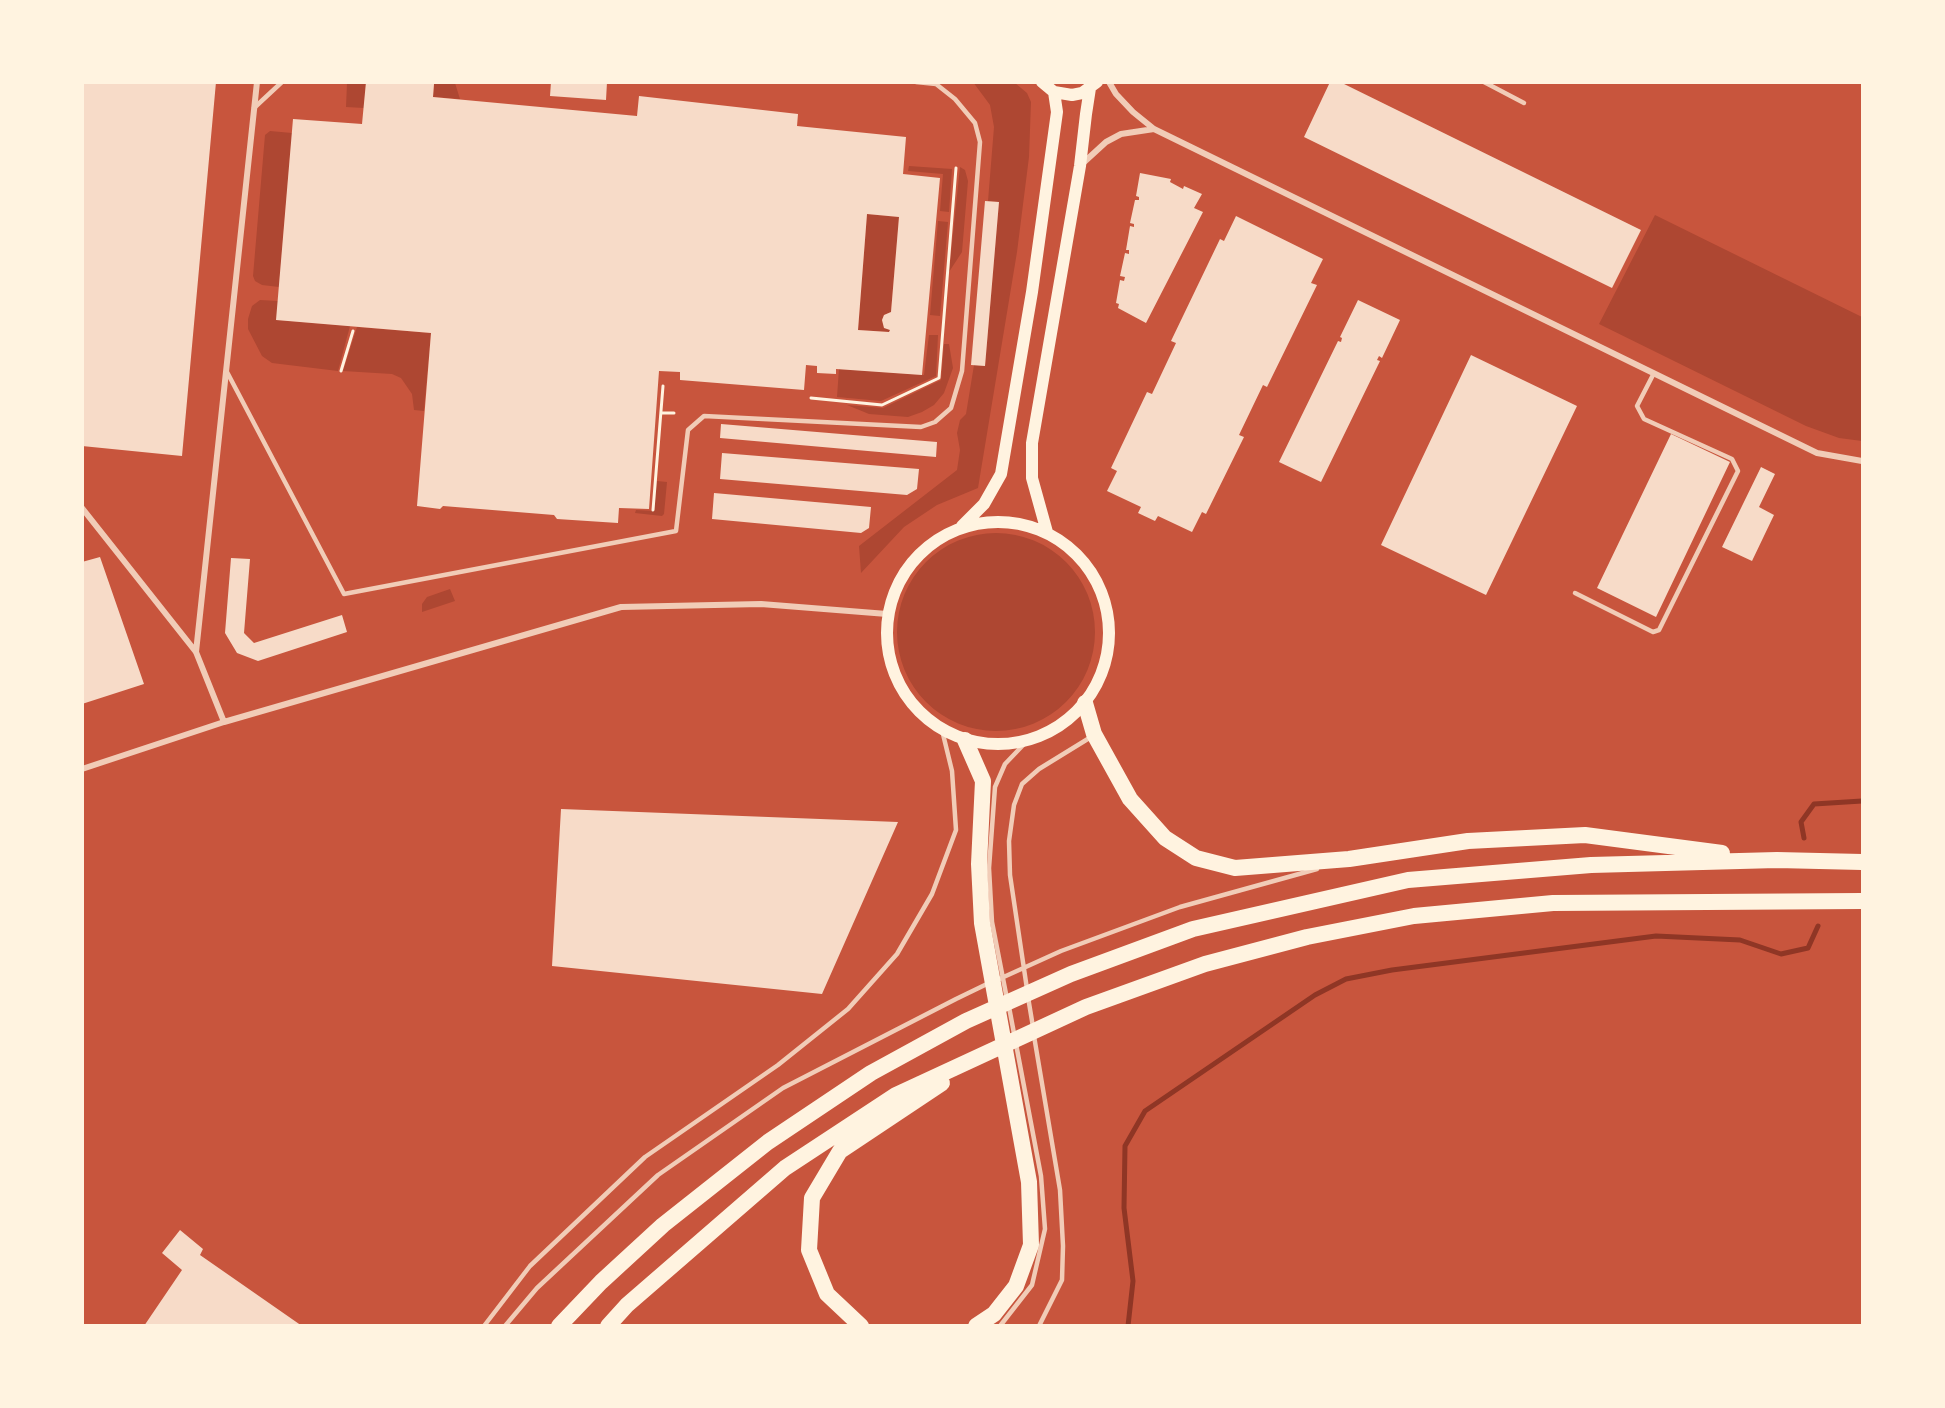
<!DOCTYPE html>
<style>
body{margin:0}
#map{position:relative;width:1945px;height:1408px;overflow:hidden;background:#c8553d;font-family:"Roboto Serif",serif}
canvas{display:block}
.frame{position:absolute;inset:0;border:84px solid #fff3e0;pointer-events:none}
</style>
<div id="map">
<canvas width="1945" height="1408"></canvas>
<div class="frame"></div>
</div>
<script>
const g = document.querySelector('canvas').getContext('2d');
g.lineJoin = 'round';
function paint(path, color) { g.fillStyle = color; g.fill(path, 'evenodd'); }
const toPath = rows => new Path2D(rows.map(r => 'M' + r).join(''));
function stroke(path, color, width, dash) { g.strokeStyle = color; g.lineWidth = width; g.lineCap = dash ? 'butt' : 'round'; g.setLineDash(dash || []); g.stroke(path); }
paint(toPath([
 [973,82,1015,83,1027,93,1031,102,1029,157,1017,252,978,488,937,505,904,527,861,573,859,546,957,470,960,450,957,433,960,420,966,414,974,365,985,366,999,202,988,201,994,127,990,105],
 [347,83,366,83,364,108,346,107],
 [421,83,455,83,460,99,433,97,434,84],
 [270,131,292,133,279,287,262,285,255,281,253,276,265,135],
 [909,166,952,169,949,212,940,211,943,174,908,171],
 [960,167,965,170,968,181,962,252,949,272],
 [867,214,899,217,891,312,884,315,882,320,884,327,890,330,889,332,858,330],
 [1655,215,1862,317,1862,441,1839,438,1806,426,1599,324],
 [938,221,948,222,940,316,930,315],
 [260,300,278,301,277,320,350,326,338,371,272,363,262,356,248,329,248,319,252,306],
 [357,327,431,333,424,411,414,410,412,394,401,378,392,374,343,371],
 [929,335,938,335,936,376,881,401,837,397,839,369,924,375],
 [944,344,949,344,953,368,944,393,934,405,922,412,908,417,869,414,847,405,883,408,941,380],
 [657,481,667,482,664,514,662,516,635,513,636,510,654,511],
 '897 632a99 99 0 1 1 198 0a99 99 0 1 1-198 0Z',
 [450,589,455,601,422,612,422,604,427,597]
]), '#ae4732');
stroke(toPath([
 [1804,838,1801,822,1814,804,1862,801],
 [1128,1326,1133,1281,1124,1208,1125,1146,1145,1111,1315,995,1346,979,1392,970,1656,936,1740,940,1781,954,1808,948,1818,926]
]), '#8f3625', 5);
paint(toPath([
 [82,82,216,82,182,456,82,446],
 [366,82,434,84,433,97,637,116,639,96,798,114,797,126,906,137,903,174,940,178,922,375,836,369,836,374,817,373,817,366,806,365,804,390,680,380,680,372,659,371,649,509,619,508,618,523,557,519,554,515,443,506,440,509,417,506,431,333,276,320,293,119,362,124],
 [867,214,899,217,891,312,884,315,882,320,884,328,890,330,889,332,858,330],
 [551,82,607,82,606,100,550,96],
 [1330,82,1340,82,1641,230,1612,288,1304,137],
 [1140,173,1171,179,1170,182,1183,189,1184,186,1202,194,1194,208,1203,212,1146,323,1118,308,1119,304,1116,303,1120,280,1124,281,1125,277,1120,276,1125,253,1129,254,1129,250,1126,250,1130,226,1134,227,1134,224,1130,223,1135,200,1139,200,1139,197,1136,196],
 [985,201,999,202,985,366,971,365],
 [1236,216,1323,259,1311,283,1317,285,1267,387,1263,385,1239,435,1244,437,1206,514,1202,512,1192,532,1158,516,1155,521,1138,513,1141,507,1107,491,1117,471,1111,468,1147,392,1152,394,1176,343,1171,341,1220,239,1224,241],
 [1358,300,1400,320,1382,358,1379,356,1377,360,1380,361,1321,482,1279,462,1338,341,1341,342,1342,338,1340,337],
 [1471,355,1577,406,1486,595,1381,545],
 [721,424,937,442,936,457,720,438],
 [1671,434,1730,462,1656,617,1597,588],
 [722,453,919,469,917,489,907,495,720,479],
 [1761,467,1775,474,1759,507,1774,515,1752,561,1722,547],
 [714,493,871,507,869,528,861,533,712,519],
 [100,557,144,684,82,704,82,562],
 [231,558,250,559,244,633,254,643,342,615,347,632,258,661,237,653,225,633],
 [561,809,898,822,822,994,552,966],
 [180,1230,203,1249,200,1255,302,1326,144,1326,182,1270,162,1253]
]), '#f7dbc8');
stroke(toPath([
 [341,371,353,331],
 [811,398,882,405,939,378,956,168],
 [661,413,674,413],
 [653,510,663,386]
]), '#fff3e0', 3);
stroke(toPath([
 [1484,82,1524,103],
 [254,108,282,82],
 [227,372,344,594,676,531,688,430,704,416,921,427,935,422,951,408,962,371,980,142,975,123,955,99,936,84,916,82],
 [1575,593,1653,632,1659,630,1738,471,1732,459,1644,419,1637,406,1654,373],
 [997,980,1061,951,1180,907,1317,869],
 [1027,989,1010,875,1009,841,1014,805,1022,784,1039,769,1091,737],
 [1028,997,1033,1027],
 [1007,999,992,922,989,868,995,787,1005,764,1027,741],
 [1034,1036,1060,1190,1063,1246,1062,1280,1039,1326],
 [484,1326,530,1266,645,1157,778,1065,848,1009,897,954,932,894,956,830,952,771,942,730],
 [505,1326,537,1288,658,1175,783,1088,956,999,989,983],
 [1000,1326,1032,1285,1045,1229,1041,1176,1009,1007]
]), '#f1ccb7', 4.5);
stroke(toPath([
 [1109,82,1116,94,1133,112,1154,129,1817,453,1862,461],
 [1082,164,1106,142,1121,134,1154,129],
 [82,508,196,652,224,722],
 [196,652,257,82],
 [82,769,224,722,621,607,761,604,887,614]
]), '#f1ccb7', 6);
stroke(toPath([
 [1042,82,1054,92,1072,95,1082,93,1097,82],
 '887 633a111 111 0 1 1 222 0a111 111 0 1 1-222 0Z',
 [962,526,984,504,1001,474,1032,292,1057,112,1054,92],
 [1047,532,1032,478,1032,443,1080,166,1086,114,1090,88]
]), '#fff3e0', 12);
stroke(toPath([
 [1085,703,1094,734,1130,799,1165,838,1196,858,1235,868,1349,859,1468,841,1585,835,1722,853],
 [965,740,983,781,979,864,982,923,1029,1182,1031,1245,1016,1286,994,1314,976,1326],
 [559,1326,601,1282,663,1225,768,1142,871,1073,966,1021,1071,974,1193,929,1408,880,1591,865,1777,860,1862,862],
 [608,1326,627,1305,785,1168,896,1095,1086,1007,1205,964,1307,937,1414,916,1553,903,1862,901],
 [861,1326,827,1294,809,1250,812,1198,840,1151,942,1083]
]), '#fff3e0', 16);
</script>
